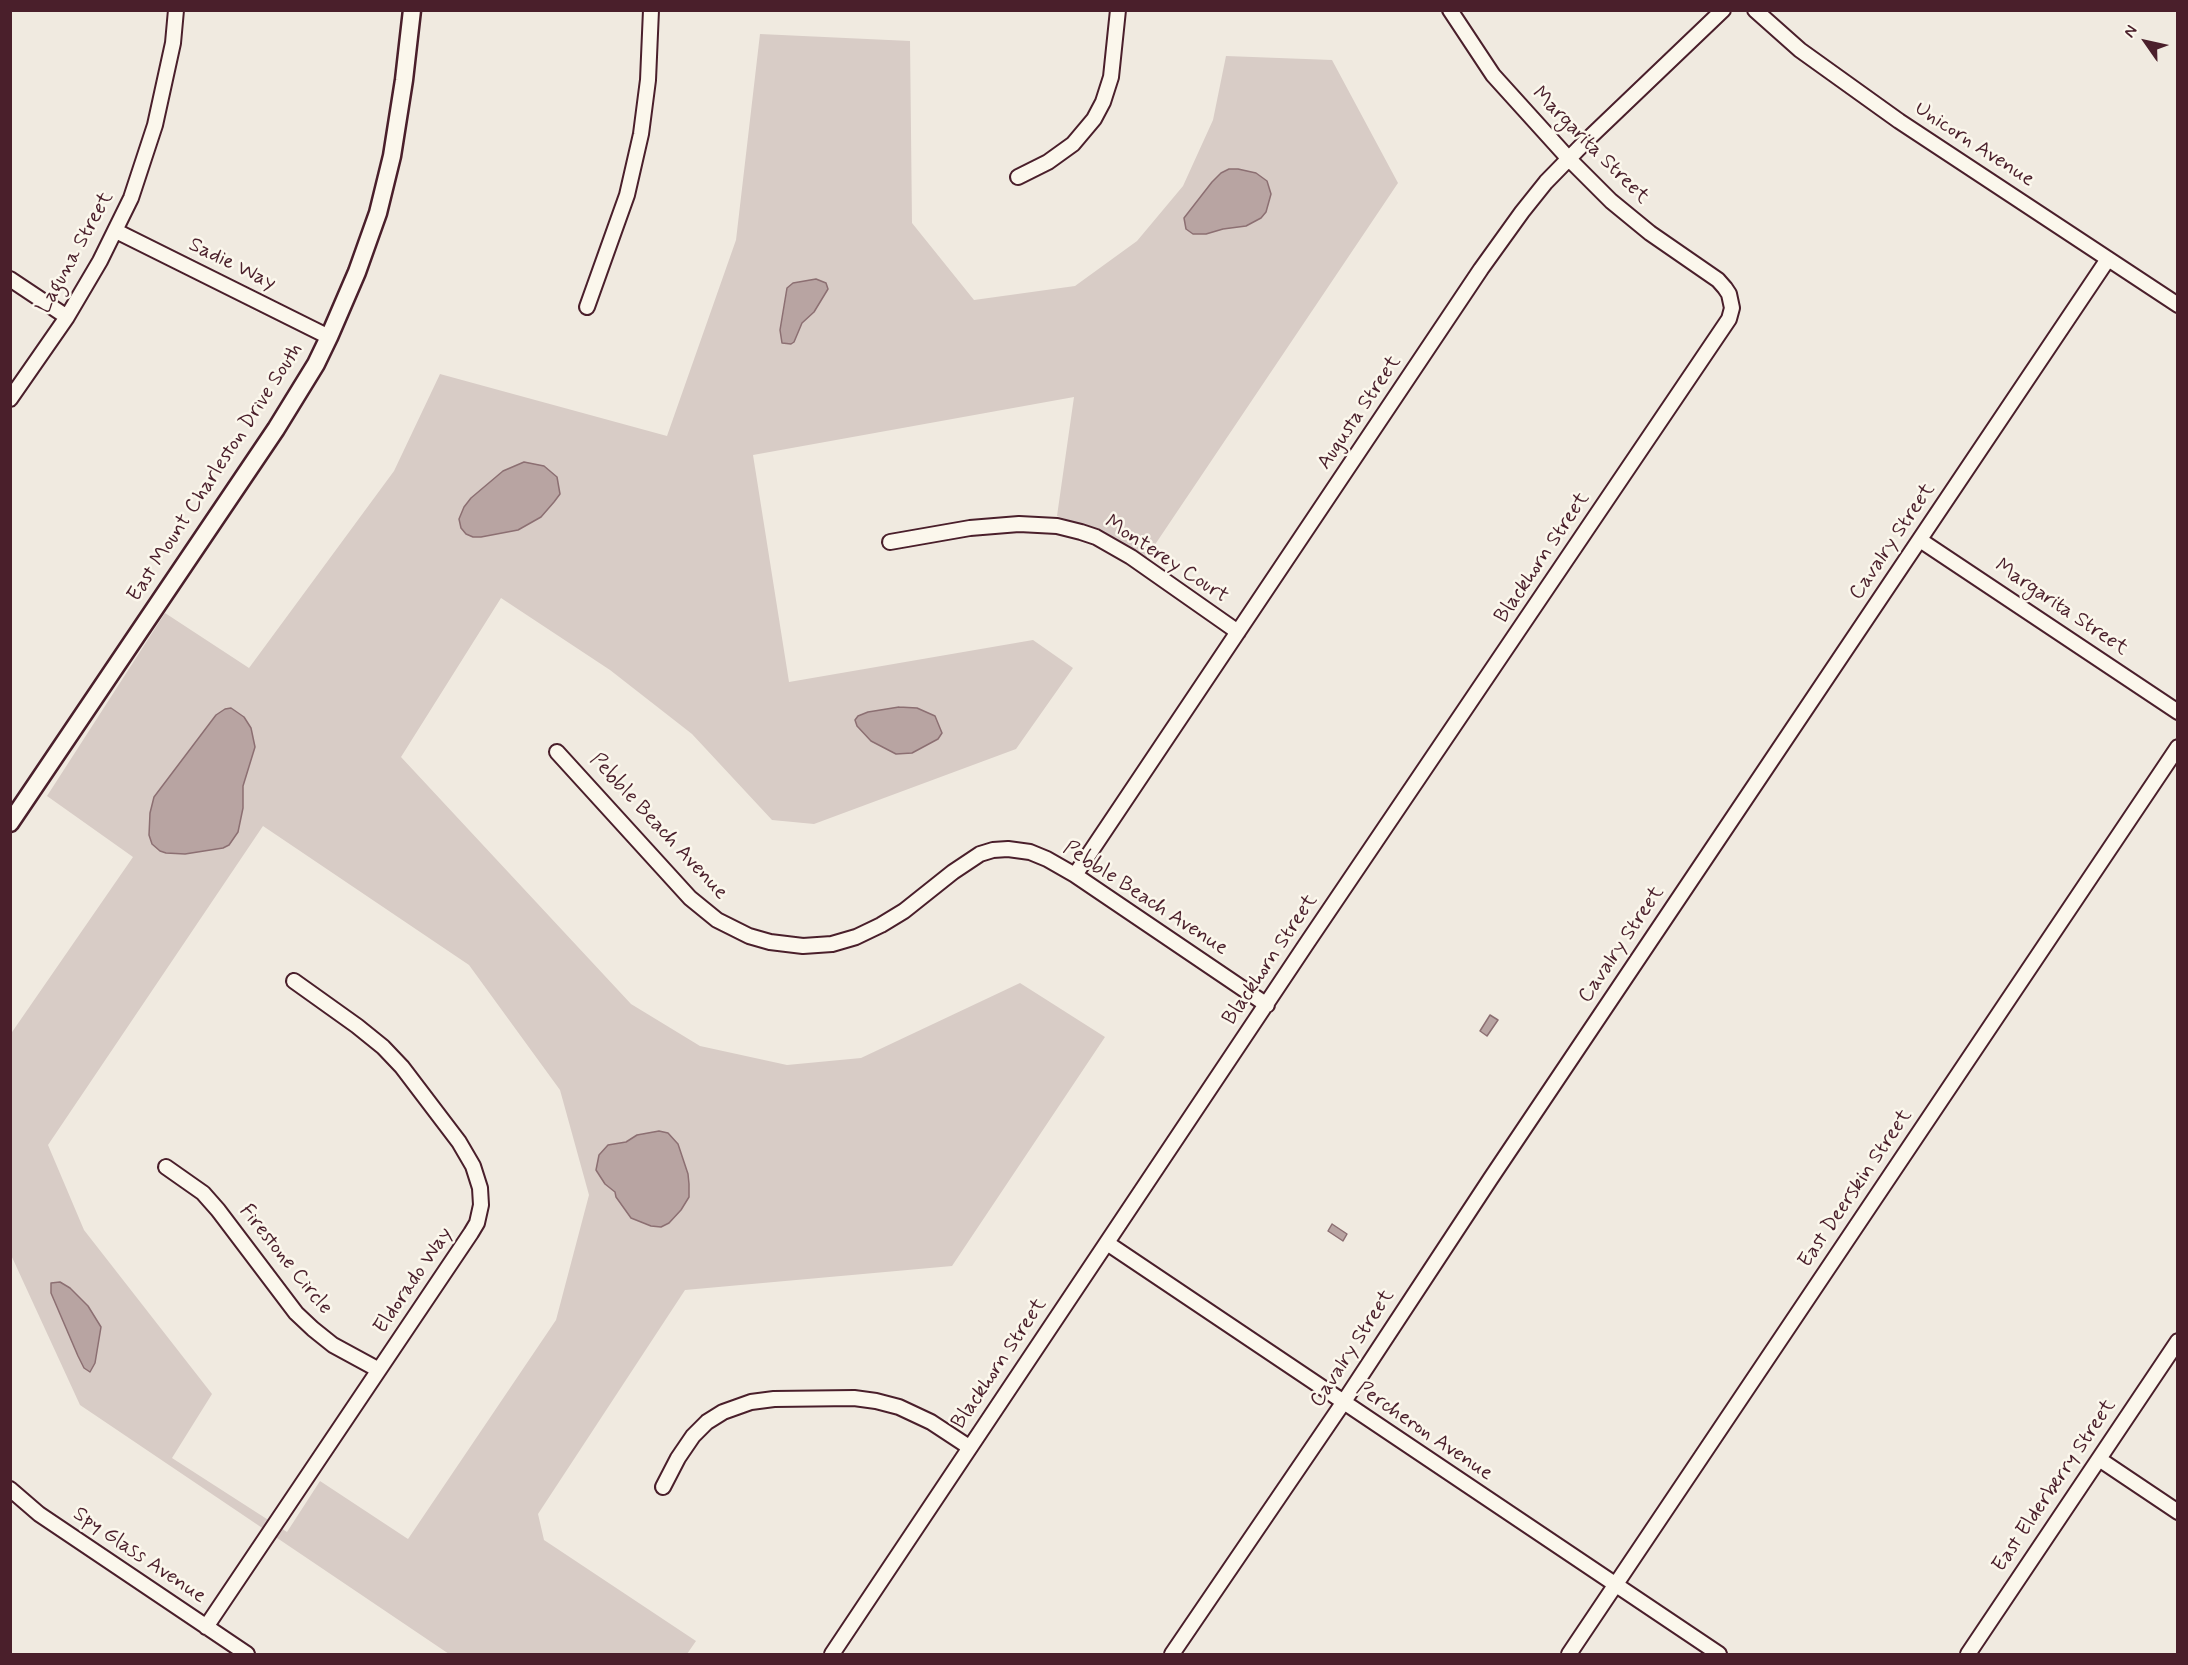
<!DOCTYPE html>
<style>
body{margin:0}
#map{position:relative;width:2188px;height:1665px;overflow:hidden;background:#f0eae0;font-family:Mynerve,sans-serif}
canvas{display:block}
.frame{position:absolute;inset:0;border:12px solid #4a1f2b;pointer-events:none}
.north{position:absolute;left:2116px;top:12px;width:60px;height:60px;-webkit-text-stroke:4px #fbf7ec;paint-order:stroke;rotate:304deg;font-size:16px;font-weight:700;line-height:24px;text-align:center;color:#4a1f2b}
.north::after{content:'';display:block;margin:auto;width:21px;height:27px;background:#4a1f2b;clip-path:polygon(50% 0,100% 100%,50% 72%,0 100%)}
</style>
<div id="map">
<canvas width="2188" height="1665"></canvas>
<div class="frame"></div>
<div class="north">N</div>
</div>
<script>
const g = document.querySelector('canvas').getContext('2d');
g.lineJoin = 'round';
function paint(path, color) { g.fillStyle = color; g.fill(path, 'evenodd'); }
const toPath = rows => new Path2D(rows.map(r => 'M' + r).join(''));
function stroke(path, color, width, dash) { g.strokeStyle = color; g.lineWidth = width; g.lineCap = dash ? 'butt' : 'round'; g.setLineDash(dash || []); g.stroke(path); }
function label(font, color, halo, rows, align = 'center') {
  g.font = font + ' Mynerve,sans-serif'; g.lineWidth = 5; g.setLineDash([]); g.textBaseline = 'middle'; g.strokeStyle = halo; g.fillStyle = color; for (const [text, x, y, turn = 0] of rows) {
    g.save(); g.translate(x, y); g.rotate((+turn || 0) * Math.PI / 180); g.textAlign = isNaN(turn) ? turn : align; if (halo) g.strokeText(text, 0, 0); g.fillText(text, 0, 0); g.restore();
  }
}
paint(toPath([
 [760,34,910,41,912,223,974,300,1075,286,1137,241,1183,186,1213,120,1226,56,1332,60,1398,183,1146,558,1099,531,1057,516,1074,397,753,455,789,682,1033,640,1073,668,1016,749,814,824,772,820,692,734,610,670,501,598,401,757,631,1004,700,1046,787,1065,861,1058,1020,983,1105,1037,952,1266,685,1290,538,1514,544,1540,696,1641,687,1654,449,1654,80,1405,11,1255,10,1035,133,857,47,796,165,613,249,668,394,471,440,374,667,436,736,240],
 [263,826,469,965,560,1090,589,1195,556,1320,408,1539,320,1481,287,1532,172,1458,212,1394,84,1230,48,1145]
]), '#d8ccc6');
const water = toPath([
 [1229,169,1238,169,1256,173,1267,181,1271,194,1266,212,1261,218,1246,226,1223,229,1206,234,1193,234,1186,229,1184,218,1212,182,1221,173,1229,169],
 [816,279,826,283,828,289,814,312,802,323,794,342,791,344,782,343,780,330,787,288,793,283,816,279],
 [524,462,544,466,557,477,560,494,554,502,541,517,518,530,481,537,473,537,466,534,461,528,459,519,464,507,471,498,503,471,524,462],
 [899,707,917,708,935,716,942,733,938,739,912,753,896,754,871,741,857,726,855,720,858,716,868,712,899,707],
 [231,708,244,717,251,728,255,747,243,786,243,808,238,832,229,845,223,848,185,854,166,853,160,851,152,844,149,835,150,813,154,797,216,715,225,709,231,708],
 [1490,1015,1498,1020,1487,1036,1480,1031,1490,1015],
 [659,1131,668,1133,678,1144,688,1174,689,1184,689,1197,681,1210,669,1223,661,1227,651,1226,631,1218,616,1197,615,1192,605,1184,596,1170,599,1155,608,1145,626,1142,637,1135,659,1131],
 [1332,1224,1347,1234,1343,1241,1328,1231,1332,1224],
 [60,1282,70,1288,88,1306,101,1327,95,1363,90,1372,84,1368,78,1356,51,1293,51,1283,60,1282]
]);
paint(water, '#b8a4a2');
stroke(water, '#8c6f72', 1.5);
const minor = toPath([
 [1755,10,1800,50,1899,121,2178,305],
 [1018,177,1048,162,1073,144,1094,119,1103,102,1111,77,1118,10],
 [116,231,329,337],
 [10,279,67,317],
 [587,307,627,195,641,134,648,80,651,10],
 [10,399,67,317,100,261,131,198,155,125,173,43,176,10],
 [1920,540,2178,712],
 [890,542,970,528,1019,524,1057,526,1081,532,1096,537,1131,557,1238,632],
 [557,752,690,898,717,920,749,936,770,942,803,946,832,944,856,937,881,925,904,911,953,872,980,854,993,850,1008,849,1030,852,1047,859,1075,875,1267,1005],
 [1075,875,1481,269,1522,212,1546,182,1587,140,1723,10],
 [166,1167,203,1193,218,1210,296,1313,313,1329,333,1345,379,1370],
 [1107,1243,1719,1654],
 [2099,1459,2178,1512],
 [663,1487,678,1458,693,1436,707,1422,723,1412,751,1402,774,1399,854,1398,876,1401,899,1407,931,1422,969,1447],
 [10,1489,39,1514,247,1654],
 [206,1627,471,1233,477,1223,481,1205,480,1188,473,1166,459,1142,402,1067,383,1047,357,1026,294,981],
 [832,1654,1307,943,1729,319,1732,308,1729,294,1725,288,1718,280,1650,233,1611,201,1569,159,1493,75,1450,10],
 [1172,1654,1343,1403,1491,1178,2108,259],
 [1569,1654,2178,747],
 [1968,1654,2178,1341]
]);
const tertiary = toPath([
 [10,823,276,429,316,364,329,337,357,272,378,213,392,156,404,80,412,10]
]);
stroke(minor, '#4a1f2b', 18);
stroke(tertiary, '#4a1f2b', 21);
stroke(minor, '#fbf7ec', 14);
stroke(tertiary, '#fbf7ec', 16);
label('21px', '#4a1f2b', '#fbf7ec', [
 ["Unicorn Avenue",1974,145,33],
 ["Margarita Street",1590,146,45],
 ["Laguna Street",76,253,-61],
 ["Sadie Way",232,265,26],
 ["Augusta Street",1360,413,-56],
 ["East Mount Charleston Drive South",216,473,-57],
 ["Cavalry Street",1893,542,-56],
 ["Blackhorn Street",1543,558,-56],
 ["Monterey Court",1166,560,33],
 ["Margarita Street",2061,608,34],
 ["Pebble Beach Avenue",658,827,47],
 ["Pebble Beach Avenue",1145,899,33],
 ["Cavalry Street",1622,945,-56],
 ["Blackhorn Street",1271,960,-56],
 ["East Deerskin Street",1856,1189,-56],
 ["Firestone Circle",285,1260,51],
 ["Eldorado Way",414,1281,-56],
 ["Cavalry Street",1353,1349,-57],
 ["Blackhorn Street",1000,1364,-56],
 ["Percheron Avenue",1424,1432,34],
 ["East Elderberry Street",2055,1486,-56],
 ["Spy Glass Avenue",139,1556,34]
]);
</script>
